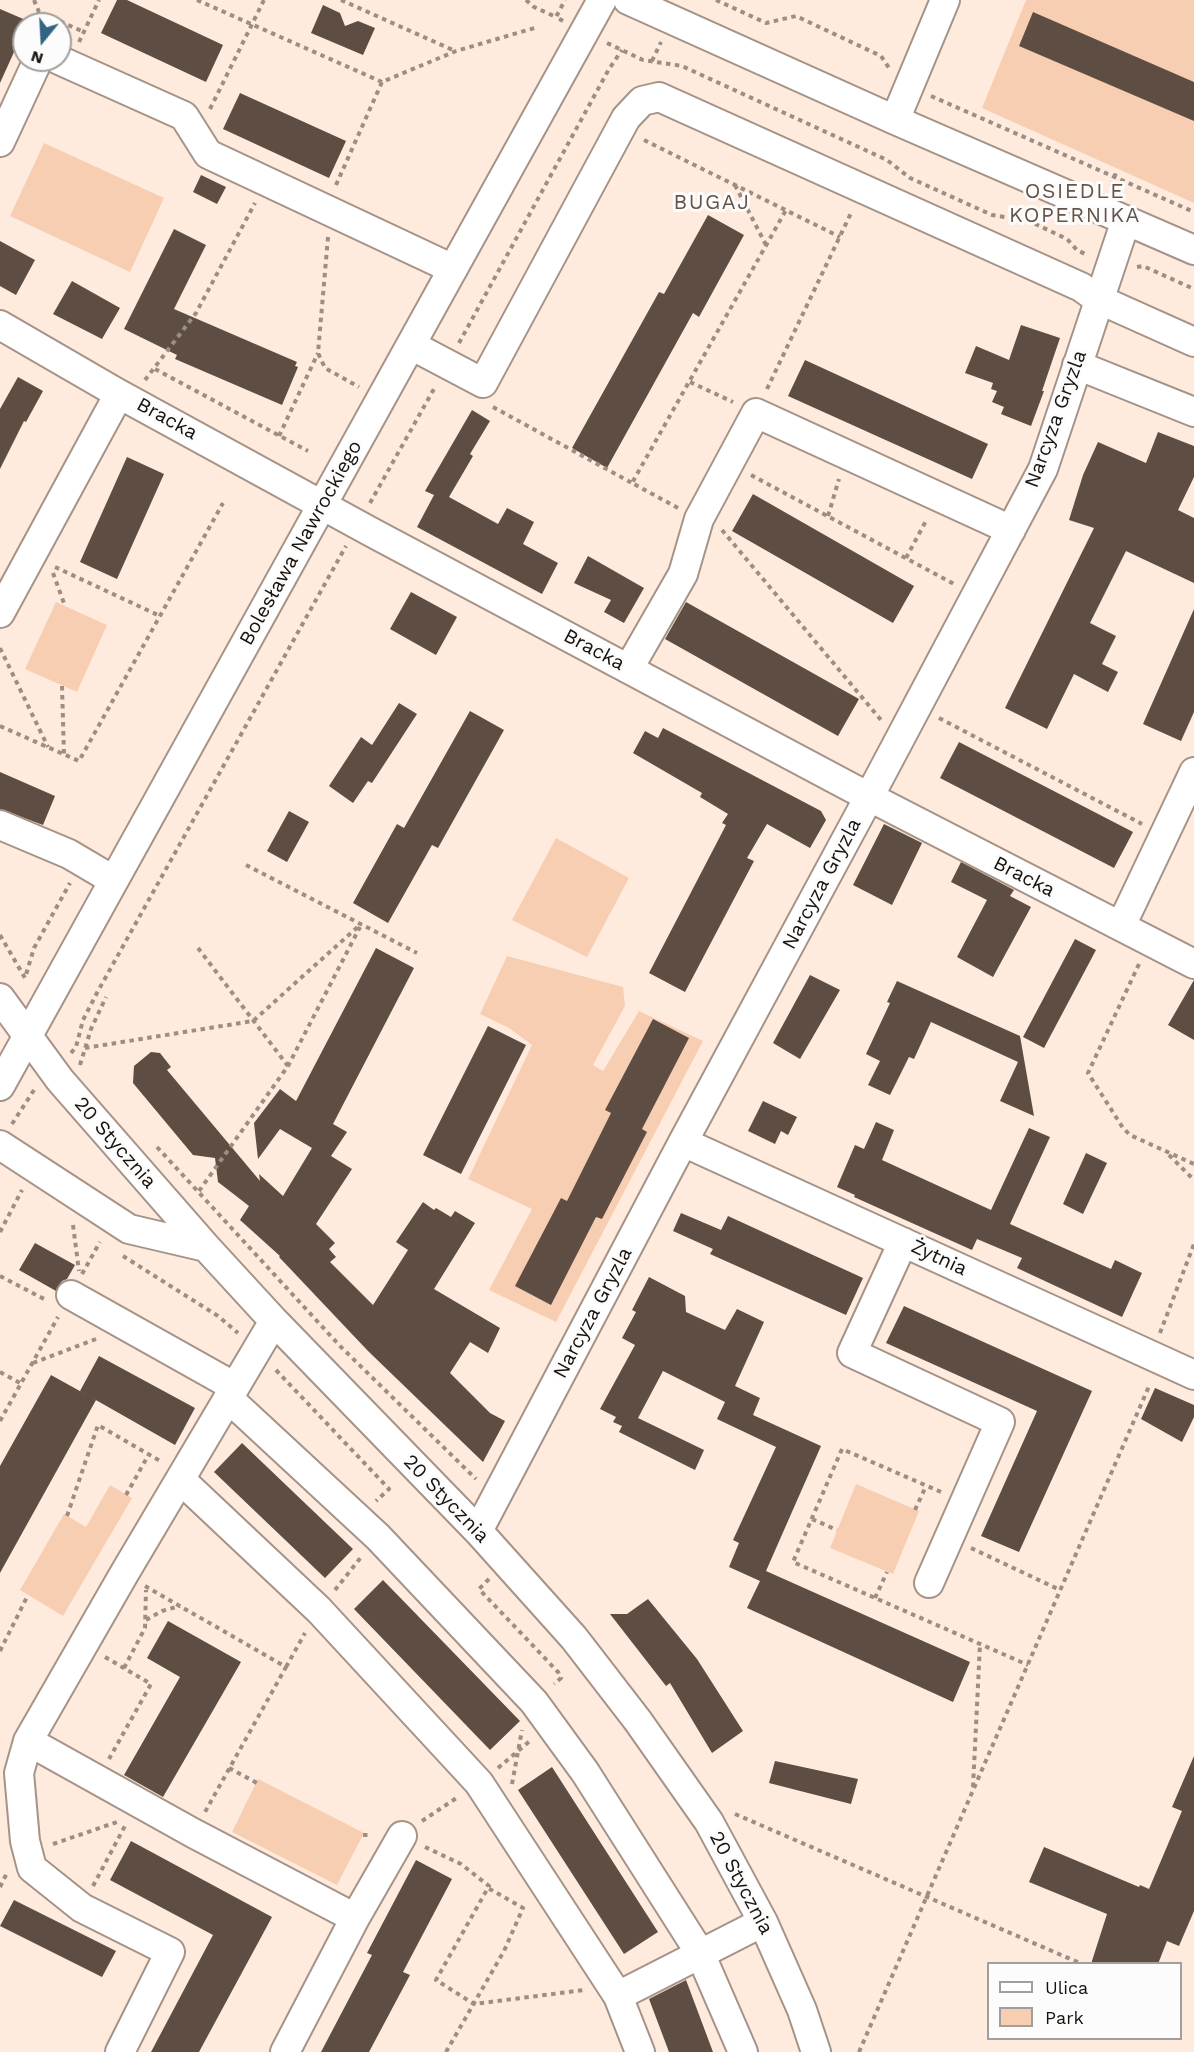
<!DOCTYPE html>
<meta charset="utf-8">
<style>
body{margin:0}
#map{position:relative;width:1194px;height:2052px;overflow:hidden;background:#ffebde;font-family:"Work Sans",sans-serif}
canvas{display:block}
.legend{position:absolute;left:987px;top:1962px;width:195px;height:78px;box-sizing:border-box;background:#fcfcfc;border:2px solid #a19e9c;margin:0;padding:8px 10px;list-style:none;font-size:18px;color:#18120d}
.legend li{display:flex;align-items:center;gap:12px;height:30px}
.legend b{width:30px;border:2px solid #a19e9c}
.north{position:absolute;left:12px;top:12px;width:60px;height:60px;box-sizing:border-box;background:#fcfcfc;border:2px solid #a19e9c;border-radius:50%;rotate:198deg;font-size:16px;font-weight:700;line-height:24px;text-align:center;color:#18120d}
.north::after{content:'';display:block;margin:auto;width:21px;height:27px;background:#326582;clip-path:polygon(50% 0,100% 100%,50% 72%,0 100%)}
</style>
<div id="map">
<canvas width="1194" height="2052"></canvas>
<ul class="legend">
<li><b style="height:8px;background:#fff"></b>Ulica</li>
<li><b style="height:16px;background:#f8ceb2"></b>Park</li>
</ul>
<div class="north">N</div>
</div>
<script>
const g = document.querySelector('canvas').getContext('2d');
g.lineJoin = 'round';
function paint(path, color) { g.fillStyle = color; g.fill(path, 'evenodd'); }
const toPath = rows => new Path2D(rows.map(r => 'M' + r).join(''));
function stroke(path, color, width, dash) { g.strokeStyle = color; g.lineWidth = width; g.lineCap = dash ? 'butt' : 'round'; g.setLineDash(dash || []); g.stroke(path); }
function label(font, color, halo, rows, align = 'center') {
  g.font = font + ' "Work Sans",sans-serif'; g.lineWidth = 6; g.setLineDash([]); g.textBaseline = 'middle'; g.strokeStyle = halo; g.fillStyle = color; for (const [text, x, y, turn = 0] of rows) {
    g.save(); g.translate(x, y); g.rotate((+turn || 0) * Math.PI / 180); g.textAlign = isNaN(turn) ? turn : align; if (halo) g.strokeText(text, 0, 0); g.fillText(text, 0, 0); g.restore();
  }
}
paint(toPath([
 [1026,0,1194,0,1194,203,982,108],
 [44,143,164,198,130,272,10,216],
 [56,602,107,625,77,692,25,669],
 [556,838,629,878,587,957,512,920],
 [507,956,623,987,625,1006,593,1065,603,1071,639,1011,703,1041,556,1322,489,1290,532,1209,468,1179,532,1045,509,1028,480,1014],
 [856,1484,919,1511,893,1574,830,1548],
 [110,1485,132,1498,63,1616,20,1590,64,1514,86,1527],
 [258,1779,364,1833,337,1885,232,1832]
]), '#f8ceb2');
paint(toPath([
 [117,0,127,0,223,45,206,82,101,33],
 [323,5,340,13,345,26,358,21,375,28,363,55,311,33],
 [0,9,28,21,27,24,24,24,24,30,0,83],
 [1033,12,1194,82,1194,121,1019,46],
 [240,93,346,141,329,178,223,129],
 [201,175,226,187,217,204,193,192],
 [708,215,744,235,699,317,693,313,607,468,572,448,659,292,664,294],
 [174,229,206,245,174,309,297,362,295,366,298,367,282,405,175,359,177,355,124,329],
 [0,241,35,260,16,295,0,286],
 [72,281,120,308,102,339,53,314],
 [1021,325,1060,338,1042,391,1044,391,1031,426,1001,414,1004,407,992,402,997,391,991,389,993,383,965,373,976,346,1009,360],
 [805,360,988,444,972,479,788,396],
 [18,377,43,391,26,422,24,421,0,469,0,409],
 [472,410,490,421,470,454,473,456,449,497,498,524,507,508,534,522,523,544,558,563,542,594,417,527,434,495,425,491],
 [1158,432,1194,446,1194,477,1178,510,1194,518,1194,583,1126,551,1090,623,1116,636,1102,664,1118,672,1108,692,1074,674,1047,729,1005,708,1094,528,1069,520,1083,475,1098,442,1146,463],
 [127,457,164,474,117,579,80,562],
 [753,494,914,586,893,623,732,531],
 [588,556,644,588,624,623,604,612,611,600,574,583],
 [411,592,457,617,436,655,390,629],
 [686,602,859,699,838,736,665,639],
 [1194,609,1194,712,1181,741,1143,724],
 [399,703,417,714,372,783,368,781,353,803,329,786,361,737,372,745],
 [470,711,504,730,438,848,432,845,388,923,353,903,397,824,404,828],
 [663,728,821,811,826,820,810,848,767,824,747,858,754,861,685,992,649,973,726,825,722,823,728,814,700,797,702,793,633,753,645,731,658,738],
 [959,742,1133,832,1114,868,940,778],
 [0,772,55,796,43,825,0,809],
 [289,811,309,822,287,862,267,851],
 [884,824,922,843,892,905,853,885],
 [961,862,1014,890,1010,896,1031,907,993,977,957,957,987,900,951,882],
 [1075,939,1096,950,1044,1048,1023,1037],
 [376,948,414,968,333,1124,347,1132,331,1156,352,1169,316,1224,335,1243,329,1249,336,1257,330,1262,373,1305,408,1250,396,1242,423,1202,434,1210,436,1208,451,1217,455,1211,475,1223,434,1289,500,1328,488,1353,470,1342,450,1373,490,1413,505,1421,483,1462,368,1351,279,1257,280,1256,240,1220,249,1206,218,1182,215,1158,193,1155,133,1083,134,1066,151,1052,160,1053,171,1067,167,1070,260,1181,259,1174,283,1196,312,1148,280,1129,258,1159,254,1123,280,1089,296,1101],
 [810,975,840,990,800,1059,773,1043],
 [1194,980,1194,1040,1168,1025],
 [897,981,1020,1036,1034,1116,1000,1101,1018,1062,931,1022,914,1059,909,1057,890,1095,868,1085,880,1061,866,1054,890,1003,887,1002],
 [653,1019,689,1038,642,1129,647,1132,602,1219,596,1217,551,1305,515,1286,561,1198,567,1201,611,1113,605,1110],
 [488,1026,526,1045,461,1174,423,1155],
 [763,1101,797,1117,788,1135,781,1131,775,1144,748,1131],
 [876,1122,894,1130,882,1160,991,1210,1029,1128,1050,1137,1010,1224,1111,1269,1115,1260,1142,1273,1122,1317,1017,1268,1022,1258,977,1239,972,1250,854,1197,855,1195,837,1187,855,1145,864,1149],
 [1086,1153,1107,1163,1083,1214,1063,1204],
 [681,1213,721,1230,728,1216,863,1278,846,1315,710,1254,713,1249,673,1231],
 [35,1243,75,1265,67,1279,62,1281,56,1291,19,1270],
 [649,1277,685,1296,686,1312,725,1330,737,1309,764,1322,735,1386,760,1398,753,1415,821,1446,766,1571,970,1662,953,1702,747,1608,760,1581,729,1567,739,1543,733,1540,776,1447,717,1419,725,1402,663,1371,638,1418,704,1450,695,1470,619,1432,622,1426,613,1422,616,1417,600,1409,635,1345,622,1338,636,1312,632,1310],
 [904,1306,1092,1391,1019,1552,981,1536,1037,1411,886,1343],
 [99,1356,195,1408,175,1445,80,1391],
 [51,1375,96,1400,0,1573,0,1466],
 [1155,1388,1194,1405,1194,1417,1182,1442,1141,1419],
 [242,1443,353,1549,325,1578,214,1472],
 [383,1580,520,1721,490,1750,354,1609],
 [648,1599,697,1659,743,1731,712,1753,670,1683,666,1686,610,1614,627,1614],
 [168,1621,241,1662,163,1797,124,1775,180,1677,147,1658],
 [1194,1756,1194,1911,1179,1946,1167,1941,1158,1964,1091,1964,1107,1914,1029,1882,1044,1847,1139,1887,1140,1885,1149,1889,1182,1811,1172,1807],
 [775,1761,858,1779,851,1804,769,1783],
 [552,1767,658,1932,624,1954,518,1790],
 [131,1841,272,1917,199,2052,151,2052,213,1935,110,1880],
 [416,1860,452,1879,403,1972,410,1975,369,2052,321,2052,372,1955,367,1953],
 [14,1900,116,1951,102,1977,0,1926],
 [686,1980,713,2052,669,2052,649,1999]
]), '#5d4d42');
const minor = toPath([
 [628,0,895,120,1194,250],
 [59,60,184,116,208,154,453,269],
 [895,120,945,0],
 [0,142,38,60],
 [0,325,119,394,373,533,852,788,1194,964],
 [411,345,483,383,626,118,642,101,659,97,1081,287,1098,299,1194,342],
 [1077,365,1194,412],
 [0,613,119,394],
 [629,668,683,574,699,519,756,413,1011,530],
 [0,825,69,854,113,880],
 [1121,926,1194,772],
 [0,998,60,1080,206,1247,274,1321,478,1531,574,1638,638,1721,709,1822,763,1922,802,2010,816,2052],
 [0,1086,602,0],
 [683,1142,1194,1375],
 [0,1145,129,1229,206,1247],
 [903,1242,852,1353,1000,1422,929,1583],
 [71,1295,235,1387],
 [228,1398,378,1537,534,1702,585,1772,700,1953,743,2052],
 [181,1480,319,1610,479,1783,618,1996,640,2052],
 [478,1531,683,1142,869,797,1043,469,1126,220],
 [28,1741,193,1833,355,1918],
 [618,1996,763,1922],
 [120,2052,170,1952,82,1908,32,1868,25,1841,19,1773,28,1741,124,1574,274,1321],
 [285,2052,355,1918,402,1836]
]);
stroke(minor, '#a59387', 32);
stroke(toPath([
 [34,0,39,12,84,32],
 [197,0,382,82],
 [341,0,455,51],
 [526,0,534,7,556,17],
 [716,0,766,23,796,16,881,56,889,68],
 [563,21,556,17,565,0],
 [34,24,39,12],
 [79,42,99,0],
 [607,43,643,60,682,66,887,160,910,178,992,215,1029,221,1067,239,1077,250,1087,255],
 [652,61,661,42],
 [931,96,1194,212],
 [210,109,264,0],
 [644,140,840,237],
 [336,185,382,82,456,51,538,27],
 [735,185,766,245],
 [1111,186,1116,173],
 [328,237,318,353,325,368,359,387],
 [1137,267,1143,266,1194,289],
 [459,343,609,69,622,50],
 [155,369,308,451],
 [145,380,196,313,255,203],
 [690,382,733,402],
 [767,389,852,211],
 [493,407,632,483],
 [279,436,318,353],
 [751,475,954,584],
 [370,503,435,387],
 [678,508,632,483,786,210],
 [828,516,839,479],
 [722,530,881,720],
 [906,558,927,519],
 [55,567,160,616],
 [53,573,65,606],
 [0,648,48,747],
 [62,686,64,755],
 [939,718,1142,824],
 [0,726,79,761,223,503],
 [246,865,417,953],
 [0,935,25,978,34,948,70,883],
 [198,948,288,1066],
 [1139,964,1088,1073,1123,1128,1130,1135,1194,1164],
 [85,1048,253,1021,361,924],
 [71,1053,76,1047,83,1020,98,991,346,546],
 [80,1065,91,1029,106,997],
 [12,1124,34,1090],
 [157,1147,340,1346,476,1479],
 [1169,1155,1194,1180],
 [199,1191,288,1066,360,927],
 [73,1225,79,1271],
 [0,1232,22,1190],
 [123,1256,218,1316,238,1333],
 [82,1274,100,1242],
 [0,1276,46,1300],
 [1160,1333,1194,1244],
 [33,1363,96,1339],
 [276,1370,389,1489,376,1501],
 [0,1372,20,1383],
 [0,1421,58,1317],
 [941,1492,842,1449,793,1562,1028,1665],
 [126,1495,149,1454],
 [915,1510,926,1486],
 [67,1516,98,1425,162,1462],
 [812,1519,837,1530],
 [971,1548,1060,1590],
 [489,1579,479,1589,558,1672,561,1678,554,1684],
 [145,1586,286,1667,205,1812],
 [335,1590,362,1556],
 [875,1598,887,1572],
 [146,1620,162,1611,180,1606],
 [0,1651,28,1595],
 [105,1657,151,1684,109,1759],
 [286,1667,305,1633],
 [124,1668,145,1628,146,1590],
 [229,1768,257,1783],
 [498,1768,531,1740],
 [512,1784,522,1730],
 [973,1787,980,1644],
 [735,1814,1082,1964],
 [422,1821,458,1797],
 [363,1835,371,1835],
 [53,1844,120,1821],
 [425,1847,461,1864,489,1886,436,1980,474,2004,584,1990],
 [93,1886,126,1824],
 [0,1887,7,1873],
 [446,2052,504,1951,523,1908,488,1888],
 [859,2052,1150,1384]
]), '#9c8e84', 4, [4.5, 4.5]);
stroke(minor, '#fff', 28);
label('20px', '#18120d', '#fcfcfc', [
 ["Bracka",167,419,29],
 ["Narcyza Gryzla",1056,419,-70],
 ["Bolesława Nawrockiego",301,543,-61],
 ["Bracka",594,650,28],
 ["Bracka",1024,877,27],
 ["Narcyza Gryzla",822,884,-62],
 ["20 Stycznia",115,1143,49],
 ["Żytnia",939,1258,25],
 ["Narcyza Gryzla",593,1313,-62],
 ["20 Stycznia",446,1499,46],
 ["20 Stycznia",741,1883,62]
]);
g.letterSpacing = '1.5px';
label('21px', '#645348', '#fcfcfc', [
 ["OSIEDLE",1075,192],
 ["KOPERNIKA",1075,216],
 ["BUGAJ",712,203]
]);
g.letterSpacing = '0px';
</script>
